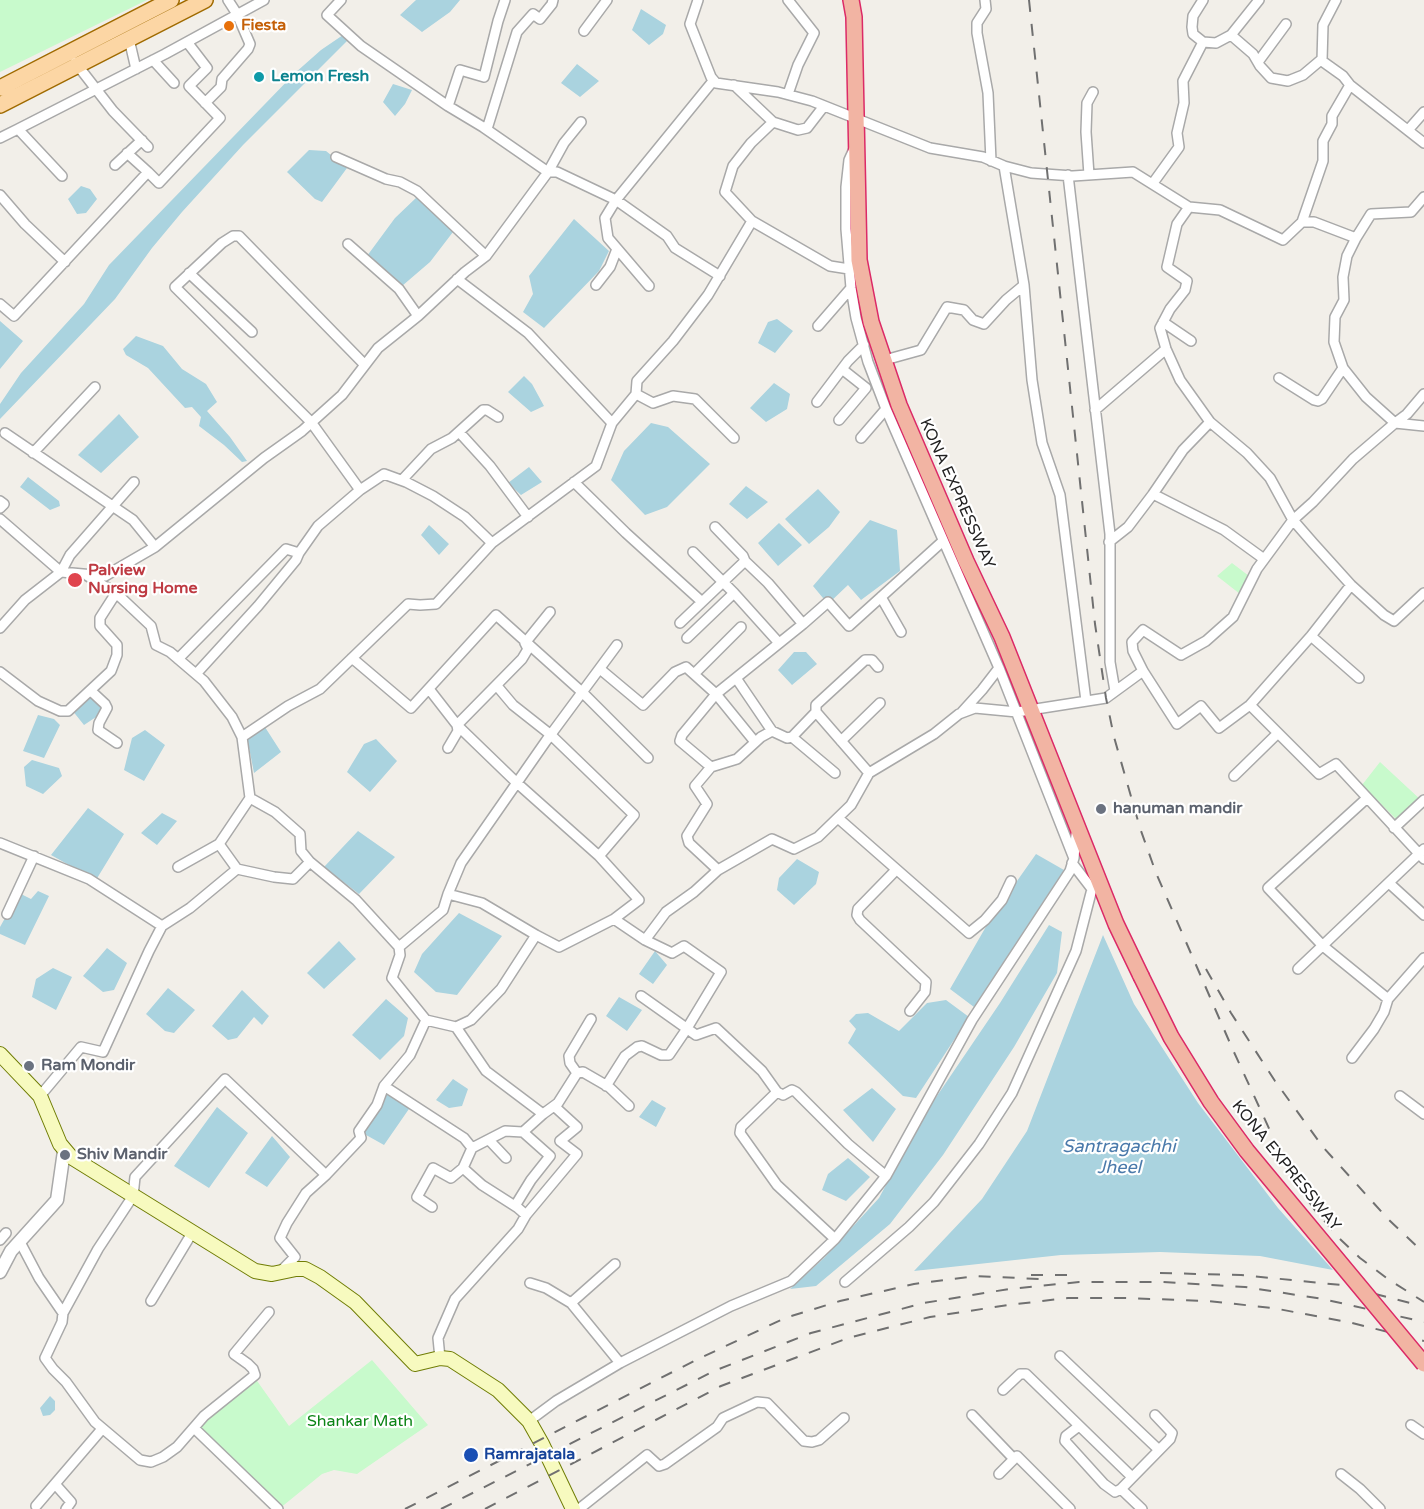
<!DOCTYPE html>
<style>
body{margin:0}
canvas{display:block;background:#f2efe9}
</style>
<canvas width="1424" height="1509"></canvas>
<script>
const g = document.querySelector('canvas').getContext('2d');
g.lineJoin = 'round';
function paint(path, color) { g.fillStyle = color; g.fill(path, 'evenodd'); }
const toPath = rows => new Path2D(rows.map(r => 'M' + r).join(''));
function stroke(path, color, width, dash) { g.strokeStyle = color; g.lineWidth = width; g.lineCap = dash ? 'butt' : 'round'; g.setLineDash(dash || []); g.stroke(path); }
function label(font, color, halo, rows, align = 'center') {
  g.font = font + ' "Varela Round",sans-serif'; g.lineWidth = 4.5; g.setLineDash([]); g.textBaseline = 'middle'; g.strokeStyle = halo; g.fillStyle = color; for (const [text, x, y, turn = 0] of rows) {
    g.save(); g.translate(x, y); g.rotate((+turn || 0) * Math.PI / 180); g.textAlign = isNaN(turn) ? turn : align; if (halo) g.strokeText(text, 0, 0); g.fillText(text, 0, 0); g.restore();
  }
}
paint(toPath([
 [0,0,147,0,0,72],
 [1232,563,1249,576,1240,594,1217,576],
 [1380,762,1422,801,1400,823,1362,785],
 [372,1360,428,1425,357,1474,334,1470,322,1474,279,1509,195,1428,255,1378,289,1426]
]), '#c8facc');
paint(toPath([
 [416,0,460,0,450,12,422,32,400,15],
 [641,9,666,25,663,34,649,45,632,30],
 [343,35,348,40,243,145,182,212,152,248,115,299,0,419,0,404,21,373,84,304,109,265,295,73,321,50],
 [577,64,599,81,580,97,561,83],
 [393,84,412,90,405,104,395,116,383,102],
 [309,150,326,151,347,168,322,202,315,199,287,172],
 [81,186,90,189,97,199,86,213,77,214,68,199],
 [417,197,453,232,430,262,402,286,367,256,395,218],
 [574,219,609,251,599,271,544,328,523,312,533,294,529,276],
 [777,319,793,331,775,353,758,343,768,322],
 [0,321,23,341,0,369],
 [136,336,163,346,182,369,206,384,217,402,207,411,230,437,247,461,242,462,224,445,199,426,201,417,192,407,185,408,148,368,126,355,123,349],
 [524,376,532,384,544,406,531,412,508,392],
 [774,383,790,394,787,409,766,422,750,408],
 [119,414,139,437,101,473,78,455],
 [651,423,668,427,710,464,667,507,645,515,611,480,624,451],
 [529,467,542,482,521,495,508,483],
 [28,477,59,501,60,506,50,510,20,487],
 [746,486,768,502,747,519,729,504],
 [818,489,840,512,829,527,809,544,785,519],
 [870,520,897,530,900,571,861,600,848,585,828,604,813,586],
 [779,523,802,545,778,566,758,543],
 [429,525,449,544,439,555,421,535],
 [794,652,806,652,817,664,792,685,778,670],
 [90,693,101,704,102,713,84,725,72,710],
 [38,715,54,719,60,725,44,758,23,751],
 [263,724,281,752,254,773,247,737],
 [145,730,165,745,144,781,124,770,132,738],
 [376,739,397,761,370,792,347,772,364,744],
 [32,760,59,768,62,776,43,794,26,786,24,767],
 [88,808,124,834,96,880,51,855],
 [162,813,177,821,157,845,141,833],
 [358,831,395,857,359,894,324,867],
 [1036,854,1064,870,974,1007,950,989,991,918],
 [797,859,819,872,816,884,794,905,777,890,779,878],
 [38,891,49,896,25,945,0,934,0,927,19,893,31,899],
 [459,913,502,936,457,995,436,992,414,972,422,954],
 [1049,925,1062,932,1057,973,1014,1047,943,1155,890,1224,816,1286,790,1289,824,1258,879,1198,922,1118,1000,1003],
 [1103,935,1134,1004,1198,1103,1278,1208,1333,1270,1260,1256,1160,1252,1061,1255,914,1271,982,1199,1027,1131],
 [339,941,356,959,324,989,307,973],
 [107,948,127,963,114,990,103,992,83,976],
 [655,951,667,965,653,984,639,974],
 [53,968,72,977,56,1010,32,997,36,979],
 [168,988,195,1010,174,1033,165,1031,146,1014],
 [242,990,269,1016,262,1025,254,1017,237,1038,228,1040,212,1026],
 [619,997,642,1010,627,1031,606,1016],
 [386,999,408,1018,404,1036,380,1060,352,1035],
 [946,1000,969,1017,916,1098,903,1096,848,1043,856,1029,849,1021,856,1014,868,1013,899,1031,927,1003],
 [453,1079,468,1089,462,1106,449,1108,436,1100],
 [381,1087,411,1106,384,1145,359,1131,377,1105],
 [872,1088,896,1109,873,1142,843,1110],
 [652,1100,666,1108,656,1127,639,1117],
 [217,1107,248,1133,209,1188,174,1166],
 [272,1136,290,1157,267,1187,245,1173],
 [848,1158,870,1177,846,1201,822,1190,828,1174],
 [50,1396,55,1401,55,1410,50,1415,43,1416,40,1408]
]), '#aad3df');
const minor = toPath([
 [341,0,327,15,361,46,448,106,483,127,548,172,564,143,581,122],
 [698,0,690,24,711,77,716,83,778,92,812,101,930,148,983,157,1004,166,1031,173,1073,176,1133,172,1189,207,1220,210,1283,240,1302,222,1314,222,1356,238,1347,256,1343,277,1344,300,1335,317,1334,342,1343,368,1366,397,1395,423,1353,459,1313,502,1293,520,1257,569,1233,617,1206,641,1181,655,1143,630,1132,642,1133,651,1143,671,1177,724,1201,706,1219,728,1250,705,1311,636,1351,585],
 [788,0,814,33,798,65,788,94],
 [985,0,986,9,977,23,977,33,988,93,991,161],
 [1203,0,1193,16,1192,27,1193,34,1203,42],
 [1336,0,1323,25,1322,61,1343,76,1350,85,1424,143],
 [584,31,607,0],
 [1231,35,1253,54,1260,66,1271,78,1288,81,1303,75,1322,59],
 [129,39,136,69],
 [153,60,174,83],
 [75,62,113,111,148,147],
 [1258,62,1286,24],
 [734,85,773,122,798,130,807,128,824,106],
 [205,103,221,87,222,79,248,49,250,44,237,14,228,0],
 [448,106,460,70,484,77,498,21,505,0],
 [773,122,751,143,733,166,725,192,752,221,830,266,849,269],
 [487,129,517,32,533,14,540,19,552,4,553,0],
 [1409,129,1424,112],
 [0,138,18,129],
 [854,149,849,160,846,187,846,229,851,288,856,318,868,362,886,409,999,668,1073,856],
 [127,153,148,172],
 [336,157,386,179,400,182,417,191,486,256],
 [115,165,142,140],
 [1004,166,1024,285,1032,380,1042,443,1060,495,1086,701],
 [1068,175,1110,534,1110,662,1115,691],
 [1089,175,1086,132,1087,103,1093,92],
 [62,176,18,129,165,54,264,0],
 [1153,183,1179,147,1177,133,1184,103,1183,81,1203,42,1216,43,1231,35,1259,0],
 [0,195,25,224,65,262],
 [1189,207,1177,224,1167,267,1187,281,1185,290,1170,309,1160,328,1166,349,1180,380,1210,422,1247,453,1270,478,1293,520,1313,543,1351,585,1384,615,1394,621,1424,593],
 [1302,222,1323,161,1323,141,1332,124,1332,116,1350,85],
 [1356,238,1371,214,1411,212,1424,197],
 [348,244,399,289,418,316],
 [189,273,252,332],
 [457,279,528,333,612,423,596,466,492,543],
 [596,285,610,267,617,249],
 [649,286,608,238,605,218,616,200,667,236,675,248,720,276],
 [0,304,14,316,148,172,159,183,220,118,189,86,207,68,187,42],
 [1163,322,1191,341],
 [818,326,851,288],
 [892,358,921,350,947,307,964,310,973,320,984,324,1006,300,1024,285],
 [1279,378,1314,400,1318,401,1322,399,1343,368],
 [636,394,653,403,673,396,695,399,734,438],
 [817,402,848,361,864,345],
 [1095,410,1166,349],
 [839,420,866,388,842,369],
 [1210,422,1183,450,1153,494,1224,530,1264,559],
 [612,423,636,394,637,381,673,341,708,295,752,221],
 [1395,423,1407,414,1424,394],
 [1395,423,1424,426],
 [459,432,490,466,528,517],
 [5,433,133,520,155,547],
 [861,438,886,409],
 [33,453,95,387],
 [402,480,431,449,452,438,483,410,487,410,498,417],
 [574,482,626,533,701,601],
 [0,501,4,504,0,508],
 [0,519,61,572,70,555,134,482],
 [1109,542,1128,527,1153,494],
 [693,552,734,593,779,643],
 [86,575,116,593,151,626,156,645,170,652,204,681,232,717,242,737,250,798,275,812,300,834,301,851,310,862,356,900,399,947,400,955,392,978,426,1020,410,1055,384,1086,377,1105,359,1131,361,1138,326,1175,306,1193,287,1223,280,1238,295,1257,281,1271],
 [881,597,901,632],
 [680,623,745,561],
 [803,624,828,602,849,626,943,541],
 [0,628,25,600,61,572,105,576,155,547,264,458,302,431,342,395,378,348,418,316,465,272,486,256,548,172,557,172,616,200,713,81],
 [1311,636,1359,678],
 [687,638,734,593],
 [352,658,411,708,496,615,583,693,648,758],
 [178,659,286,549,299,553],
 [600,669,643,705,675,672,686,667,716,694,755,742],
 [0,672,38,701,60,711,68,711,111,671,117,655,117,645,100,626,100,618,116,593],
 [196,674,258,606,296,560,299,553,318,526,360,490],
 [694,674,741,627],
 [736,678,772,731],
 [497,686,513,705,551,735,634,815,599,856],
 [429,689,457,725,517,783,599,856,639,900,614,919],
 [91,691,105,704,107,708,99,723,98,730,117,743],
 [1250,705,1319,774,1336,764,1424,859],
 [816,712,816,705,865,660,872,660,878,667],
 [962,712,982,690,999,668],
 [242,737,288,706,320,689,408,604,420,605,436,604,492,543,465,517,433,496,406,482,384,474,360,490,311,422,175,287,222,243,233,236,239,236,365,365],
 [792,737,835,773],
 [841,741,880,703],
 [448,748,458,731,457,725,522,659,528,649,525,643,550,612],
 [711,767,680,741,682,735,716,694,803,624,768,583,745,561,743,556,715,527],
 [1234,776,1278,733],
 [250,798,219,844,237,869,274,877,293,879,310,862],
 [1366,799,1268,888,1323,946,1388,999],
 [838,818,969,933,985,920,1002,900,1011,881],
 [1394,828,1424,800],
 [0,843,89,879,162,926],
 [178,867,219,844],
 [718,870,689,843,687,836,707,804,695,786,711,767,737,759,761,737,772,731,787,738,792,737,816,712,869,773],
 [896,870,858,909,857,915,860,920,926,982,925,992,910,1011],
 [1389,883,1424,915],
 [7,914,34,856],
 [536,935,482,903,448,894,461,863,546,741,617,645],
 [645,940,666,912,694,892,718,870,772,839,794,849,818,837,851,805,869,773,934,734,959,714,975,708,1017,712,1106,698,1143,671],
 [399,947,443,910,448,894],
 [1298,969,1424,849],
 [641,996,696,1035,716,1028,762,1071,777,1092,783,1095,792,1090,796,1092,848,1144,886,1176],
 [426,1020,456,1027,471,1020,501,989,536,935,559,947,614,919,645,940,672,953,684,946,721,972,686,1030,669,1055,661,1055,642,1046,637,1047,625,1056,606,1086],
 [456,1027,486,1071,543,1114,558,1103,577,1073,583,1072,609,1087,629,1106],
 [1352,1058,1374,1029,1384,1012,1388,999,1424,958],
 [577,1073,570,1063,569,1056,591,1019],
 [384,1086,464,1138,472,1148,463,1168],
 [777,1092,741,1127,740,1133,777,1185,835,1239],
 [40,1096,81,1047,103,1052,149,951,162,926,190,908,237,869],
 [1400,1096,1424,1114],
 [489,1140,506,1158],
 [472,1148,505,1131,523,1132,543,1114],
 [515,1206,531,1180,550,1156,523,1132],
 [432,1207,417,1197,433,1168,451,1178,463,1168,482,1185,518,1208,526,1215,518,1229,455,1299,438,1338,440,1358],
 [526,1215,577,1154,560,1141,577,1127,554,1106],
 [0,1240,6,1233],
 [20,1242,39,1278,63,1313,98,1249,133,1196,135,1177,225,1079,326,1175],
 [845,1282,909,1227,934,1202,979,1144,1012,1093,1076,951,1092,889,1072,863],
 [530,1283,546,1288,571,1303,620,1363],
 [151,1301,192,1233],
 [571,1303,615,1264],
 [63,1313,62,1322,45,1358,53,1369,66,1382,95,1422,140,1460,151,1462,163,1457,177,1447,204,1416,255,1375,253,1369,248,1364,234,1354,269,1312],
 [1060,1356,1159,1450],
 [1003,1390,1020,1374,1026,1374,1132,1477],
 [972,1415,1014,1459],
 [529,1421,556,1401,620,1363,731,1306,791,1281,835,1239,886,1176,972,1020,1070,871,1074,858,1076,834],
 [1411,1425,1424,1434],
 [1079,1426,1066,1436,1065,1441,1104,1484,1115,1492,1121,1489],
 [194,1428,278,1509],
 [999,1474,1017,1456,1070,1509],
 [1341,1474,1360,1489,1380,1509],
 [55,1484,71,1502,66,1509],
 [36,1506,102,1429],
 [579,1509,647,1455,659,1466,665,1464,717,1427,723,1418,757,1402,767,1403,804,1441,812,1442,819,1440,844,1418],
 [1142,1509,1121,1489,1170,1439,1172,1433,1155,1415]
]);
const tertiary = toPath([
 [0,1272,11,1251,57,1200,64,1151]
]);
const secondary = toPath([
 [0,1054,40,1096,60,1144,71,1157,255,1271,272,1274,296,1269,305,1269,320,1277,355,1302,415,1364,440,1358,450,1359,498,1390,529,1421,542,1444,573,1509]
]);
const primary = toPath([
 [0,88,171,0],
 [0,105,205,0]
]);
const trunk = toPath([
 [851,0,854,17,859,260,871,322,899,405,966,561,1002,637,1116,924,1141,976]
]);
stroke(minor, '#a9a9a9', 12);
stroke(tertiary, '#a9a9a9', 15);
stroke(secondary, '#707d05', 16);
stroke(primary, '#a06b00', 18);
stroke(trunk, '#dc2a67', 18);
stroke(minor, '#fff', 9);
stroke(tertiary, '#fff', 12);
stroke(secondary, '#f7fabf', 14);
stroke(primary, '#fcd6a4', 15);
stroke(trunk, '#f2b4a3', 15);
stroke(toPath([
 [1029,0,1095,624,1106,698,1114,737,1140,828,1156,873,1233,1050,1284,1161,1299,1187,1314,1209,1339,1238,1360,1258,1388,1279,1424,1302],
 [1206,969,1231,1013,1275,1081,1323,1147,1388,1219,1424,1253],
 [1160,1273,1241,1275,1341,1285,1418,1305],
 [1031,1275,1073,1275],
 [405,1509,694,1361,785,1318,840,1301,914,1284,976,1276,1039,1279],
 [441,1509,714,1371,811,1333,924,1303,1009,1289,1079,1282,1163,1282,1245,1287,1323,1299,1424,1322],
 [485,1509,721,1386,848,1338,930,1317,1008,1305,1068,1298,1126,1298,1207,1301,1273,1308,1352,1323,1424,1341]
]), '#707070', 2, [12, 12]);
const trunkBridge = toPath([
 [1141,976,1171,1037,1211,1102,1247,1151,1424,1364]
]);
stroke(trunkBridge, '#dc2a67', 18, []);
stroke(trunkBridge, '#f2b4a3', 15);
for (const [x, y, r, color] of [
 [229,26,6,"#e8710a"],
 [259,77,6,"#0f9aa8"],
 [75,580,8,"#e0444e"],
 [1101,809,6,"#6b7280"],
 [29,1066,6,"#6b7280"],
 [65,1155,6,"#6b7280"],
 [471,1455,8,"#1a4fb4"]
]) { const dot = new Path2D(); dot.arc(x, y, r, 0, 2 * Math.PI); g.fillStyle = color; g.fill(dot); stroke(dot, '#fff', 2); }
label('bold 16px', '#c56008', '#fff', [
 ["Fiesta",241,26]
], 'left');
label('bold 16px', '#0d838f', '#fff', [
 ["Lemon Fresh",271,77]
], 'left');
label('16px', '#222', '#fff', [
 ["KONA EXPRESSWAY",957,494,66],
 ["KONA EXPRESSWAY",1286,1166,51]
]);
label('bold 16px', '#be3a42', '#fff', [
 ["Palview",88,571],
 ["Nursing Home",88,589]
], 'left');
label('bold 16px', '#5b616d', '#fff', [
 ["hanuman mandir",1113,809],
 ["Ram Mondir",41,1066],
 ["Shiv Mandir",77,1155]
], 'left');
label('16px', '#0c8416', '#fff', [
 ["Shankar Math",360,1422]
]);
label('bold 16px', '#164399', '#fff', [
 ["Ramrajatala",484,1455]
], 'left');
label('italic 18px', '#4a7aab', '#fff', [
 ["Santragachhi",1119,1147],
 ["Jheel",1119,1168]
]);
</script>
